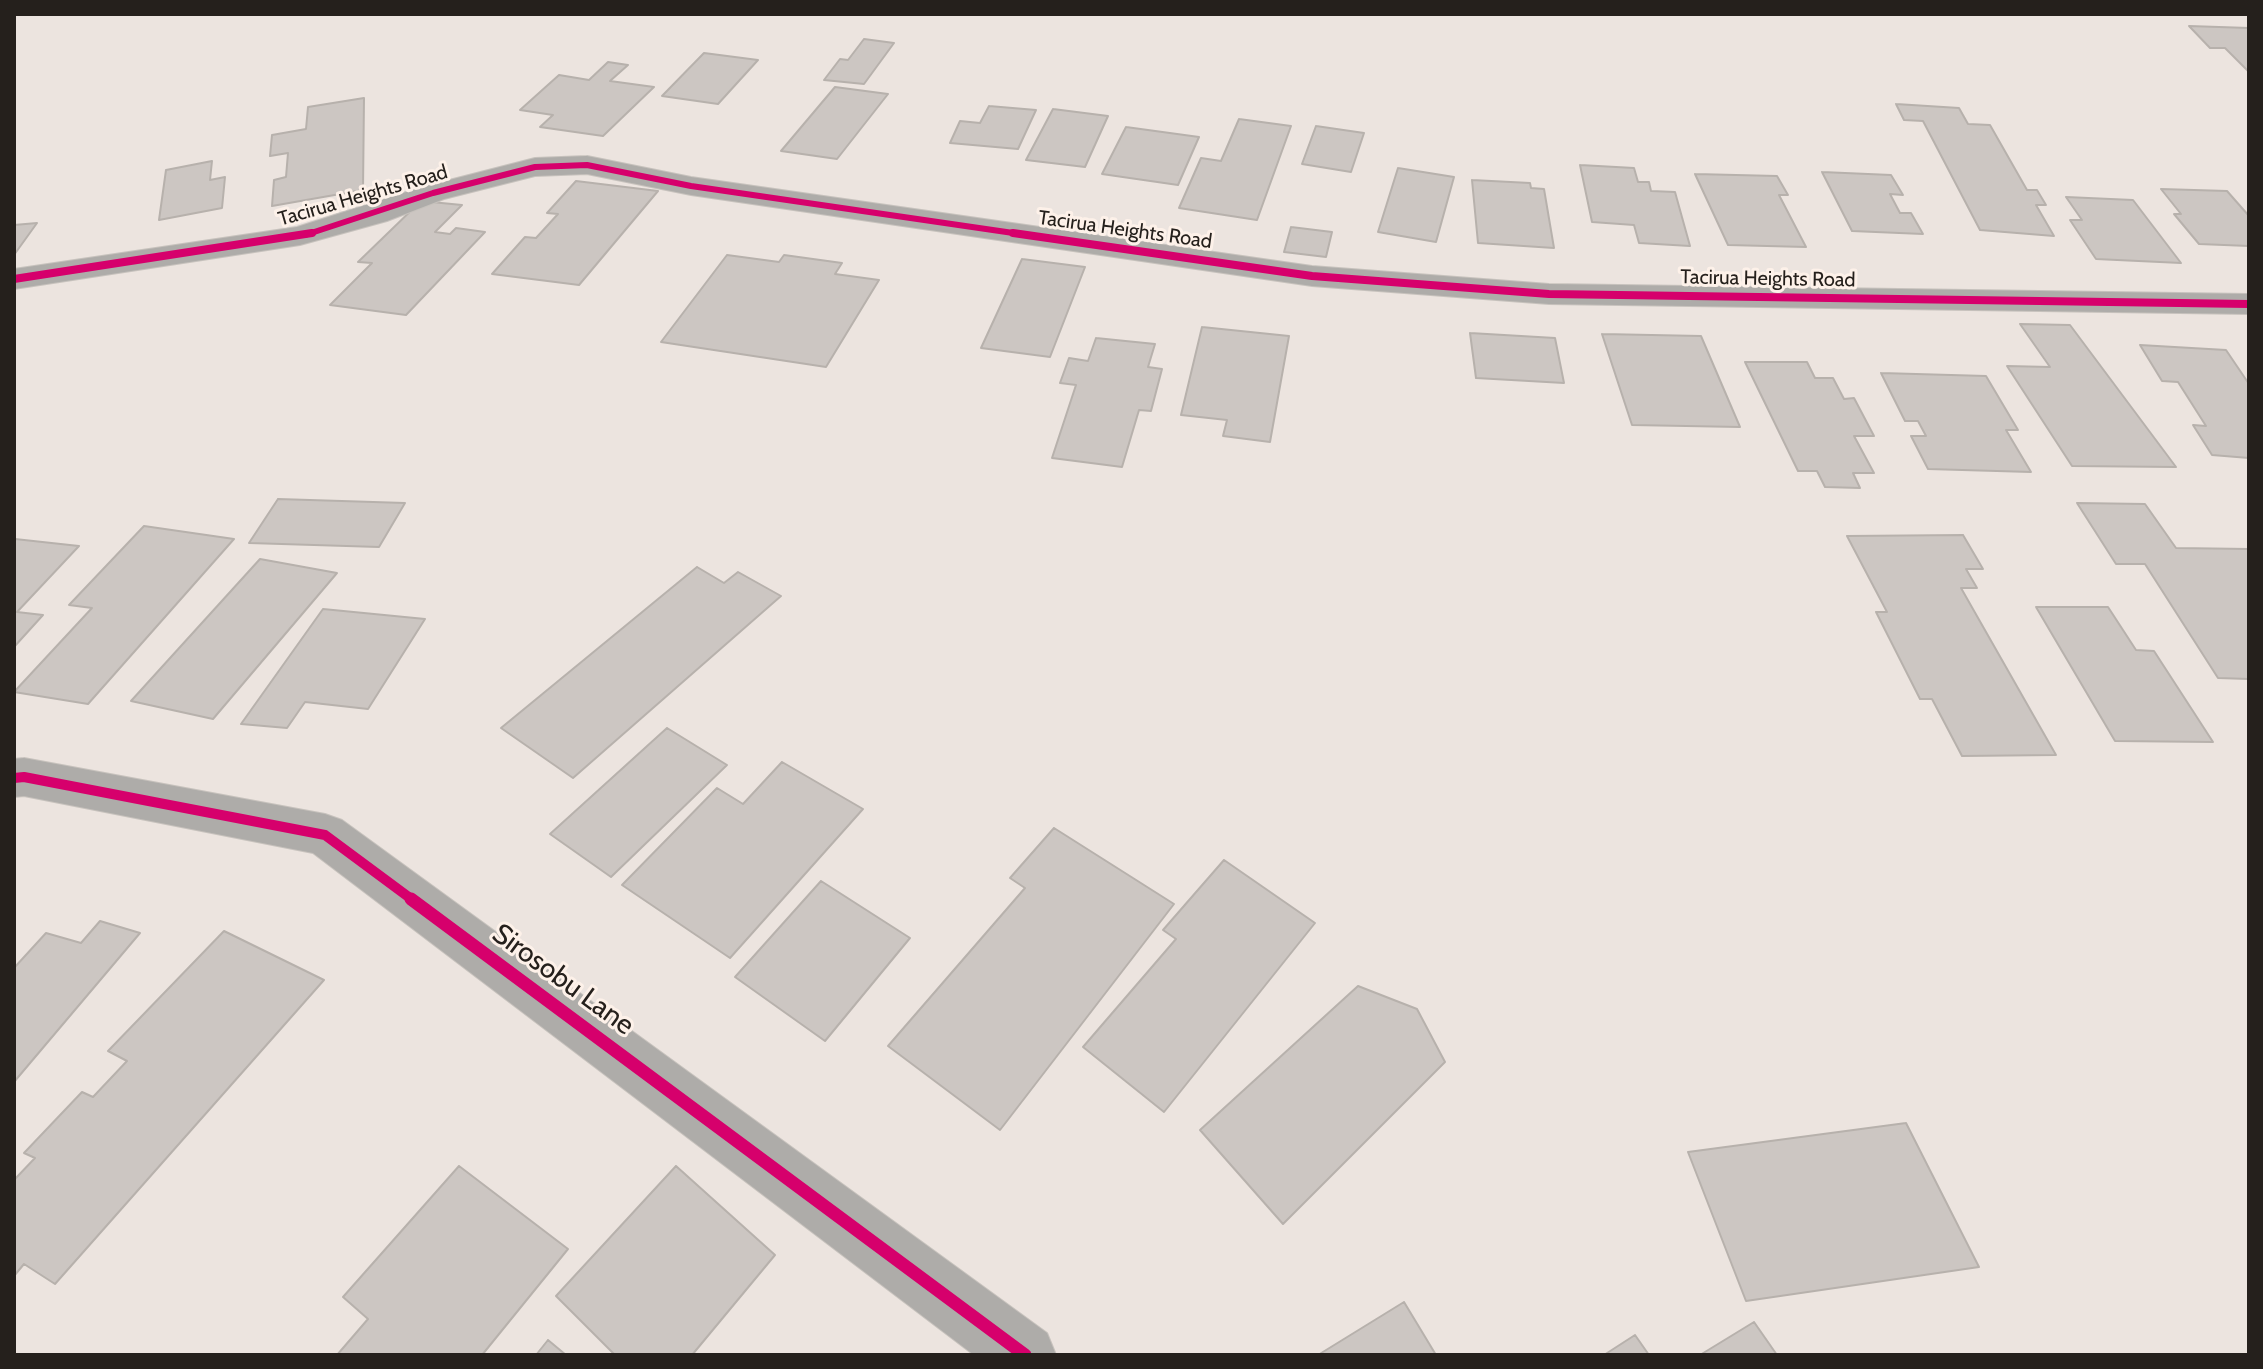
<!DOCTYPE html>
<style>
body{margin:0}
#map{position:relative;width:2263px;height:1369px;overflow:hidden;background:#ece4df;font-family:Cabin,sans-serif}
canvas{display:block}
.frame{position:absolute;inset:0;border:16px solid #25201c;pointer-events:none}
</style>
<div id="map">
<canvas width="2263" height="1369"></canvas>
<div class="frame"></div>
</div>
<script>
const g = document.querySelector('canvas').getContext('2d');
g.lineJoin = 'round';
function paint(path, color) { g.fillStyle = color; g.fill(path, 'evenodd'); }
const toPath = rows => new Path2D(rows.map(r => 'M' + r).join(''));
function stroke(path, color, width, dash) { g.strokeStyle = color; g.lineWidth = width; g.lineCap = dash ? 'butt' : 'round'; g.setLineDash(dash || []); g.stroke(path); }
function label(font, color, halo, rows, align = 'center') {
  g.font = font + ' Cabin,sans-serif'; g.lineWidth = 6; g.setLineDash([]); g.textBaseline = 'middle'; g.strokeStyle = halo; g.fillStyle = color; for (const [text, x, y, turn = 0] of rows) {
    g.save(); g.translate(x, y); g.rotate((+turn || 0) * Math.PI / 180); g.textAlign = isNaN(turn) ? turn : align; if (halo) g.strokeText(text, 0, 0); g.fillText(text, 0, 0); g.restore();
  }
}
const building = toPath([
 [2189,26,2249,28,2249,72,2225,48,2210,48,2189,26],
 [864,39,894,43,864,84,824,80,840,59,848,60,864,39],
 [704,53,758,60,718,104,662,96,704,53],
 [608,62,628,65,610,81,654,87,603,136,540,127,553,115,520,110,559,75,589,80,608,62],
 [835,87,888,94,837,159,781,151,835,87],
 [364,98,363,190,272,206,274,180,286,177,288,153,270,156,272,135,306,129,308,107,364,98],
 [1896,104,1959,108,1968,124,1990,125,2027,190,2037,190,2046,205,2036,205,2054,236,1980,230,1923,121,1904,120,1896,104],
 [989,106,1036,110,1018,149,950,143,960,121,980,123,989,106],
 [1053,109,1108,116,1085,167,1026,160,1053,109],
 [1239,119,1291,126,1257,220,1179,208,1201,158,1221,161,1239,119],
 [1316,126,1364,133,1351,172,1302,164,1316,126],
 [1126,127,1199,137,1178,185,1102,174,1126,127],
 [212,161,210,180,225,177,222,208,159,220,166,170,212,161],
 [1580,165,1634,168,1638,182,1649,182,1651,191,1675,192,1690,246,1639,243,1634,225,1592,222,1580,165],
 [1398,168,1454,177,1436,242,1378,232,1398,168],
 [1822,172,1891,175,1903,195,1890,194,1900,213,1911,213,1923,234,1852,231,1822,172],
 [1695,174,1777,176,1788,195,1779,195,1806,247,1728,245,1695,174],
 [1472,180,1530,183,1531,188,1544,189,1554,248,1478,243,1472,180],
 [576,181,658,191,579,285,492,274,525,237,536,238,558,214,547,213,576,181],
 [2161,189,2227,191,2249,216,2249,246,2199,244,2174,214,2181,214,2161,189],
 [2066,197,2133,200,2181,263,2096,259,2070,220,2082,220,2066,197],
 [421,201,462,205,435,232,450,234,456,228,485,232,406,315,330,305,372,263,358,262,421,201],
 [37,223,14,255,14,225,37,223],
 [1291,227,1332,232,1326,257,1284,252,1291,227],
 [727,255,779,262,784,255,842,263,835,274,879,280,826,367,661,342,727,255],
 [1022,259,1085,267,1050,357,981,348,1022,259],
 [2020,324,2070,325,2176,467,2072,466,2007,366,2050,367,2020,324],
 [1202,327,1289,336,1270,442,1223,436,1227,420,1181,415,1202,327],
 [1470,333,1555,338,1564,383,1476,378,1470,333],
 [1602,334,1701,336,1740,427,1632,425,1602,334],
 [1096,338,1155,344,1148,367,1162,369,1151,411,1139,410,1122,467,1052,458,1076,385,1060,383,1069,358,1088,361,1096,338],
 [2140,345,2226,350,2249,384,2249,458,2212,455,2193,425,2206,426,2178,382,2162,381,2140,345],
 [1745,362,1807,362,1815,378,1833,378,1844,399,1854,398,1874,436,1854,436,1874,473,1853,473,1860,488,1825,487,1817,471,1798,471,1745,362],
 [1881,373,1986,376,2018,430,2006,430,2031,472,1928,469,1911,436,1926,436,1918,421,1905,421,1881,373],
 [278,499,405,503,379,547,249,543,278,499],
 [2077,503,2145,504,2176,548,2249,549,2249,679,2218,678,2145,564,2116,564,2077,503],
 [144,526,234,539,88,704,14,692,92,608,69,605,144,526],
 [1963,535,1983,569,1966,569,1977,588,1961,588,2056,755,1962,756,1932,699,1920,699,1876,612,1887,612,1847,536,1963,535],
 [15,539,79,546,17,612,43,615,14,647,15,539],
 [260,559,337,573,213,719,131,701,260,559],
 [697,567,724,583,738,572,781,596,573,778,501,728,697,567],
 [2036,607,2108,607,2136,650,2154,651,2213,742,2115,741,2036,607],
 [323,609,425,619,368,709,305,702,287,728,241,724,323,609],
 [667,728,727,765,611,877,550,834,667,728],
 [782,762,863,809,730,958,622,885,717,788,743,804,782,762],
 [1054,828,1174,904,1000,1130,888,1046,1025,888,1010,878,1054,828],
 [1224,860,1315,923,1164,1112,1083,1047,1176,939,1163,930,1224,860],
 [821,881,910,938,825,1041,735,977,821,881],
 [100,921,140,933,14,1082,14,968,46,933,81,943,100,921],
 [224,931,324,980,55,1284,24,1264,14,1276,14,1180,35,1158,24,1153,82,1092,93,1097,127,1061,108,1051,224,931],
 [1358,986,1417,1009,1445,1062,1283,1224,1200,1130,1358,986],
 [1906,1123,1979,1267,1746,1301,1688,1152,1906,1123],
 [459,1166,568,1249,482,1355,337,1355,368,1319,343,1297,459,1166],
 [676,1166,775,1255,692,1355,615,1355,556,1296,676,1166],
 [1404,1302,1436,1355,1318,1355,1404,1302],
 [1754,1322,1777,1355,1700,1355,1754,1322],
 [1635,1335,1649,1355,1604,1355,1635,1335],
 [548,1340,566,1355,536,1355,548,1340]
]);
paint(building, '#ccc6c2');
stroke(building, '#b7b1ac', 2);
const minor = toPath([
 [587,156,691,177,1312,266,1549,284,2249,294,2249,314,1549,304,1312,286,691,195,587,174,535,176,444,199,387,221,300,245,14,289,14,269,297,227,422,187,535,158,587,156],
 [24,758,325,814,342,820,1047,1333,1056,1355,974,1355,313,853,24,796,14,797,14,759,24,758]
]);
stroke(minor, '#c7c2bd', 2);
paint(minor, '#aeaca9');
stroke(toPath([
 [305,235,433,193,535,167,587,165,691,186,1027,235]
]), '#d6006c', 6);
stroke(toPath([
 [1013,233,1312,276,1549,294,2249,304],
 [14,279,312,233]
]), '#d6006c', 8);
stroke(toPath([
 [14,778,24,777,325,835,414,901]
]), '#d6006c', 10);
stroke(toPath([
 [411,899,1025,1355]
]), '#d6006c', 13);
label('20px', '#25201c', '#fdf1e9', [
 ["Tacirua Heights Road",363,196,-16],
 ["Tacirua Heights Road",1125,230,8],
 ["Tacirua Heights Road",1768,279,1]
]);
label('28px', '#25201c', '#fdf1e9', [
 ["Sirosobu Lane",563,980,36]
]);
</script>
